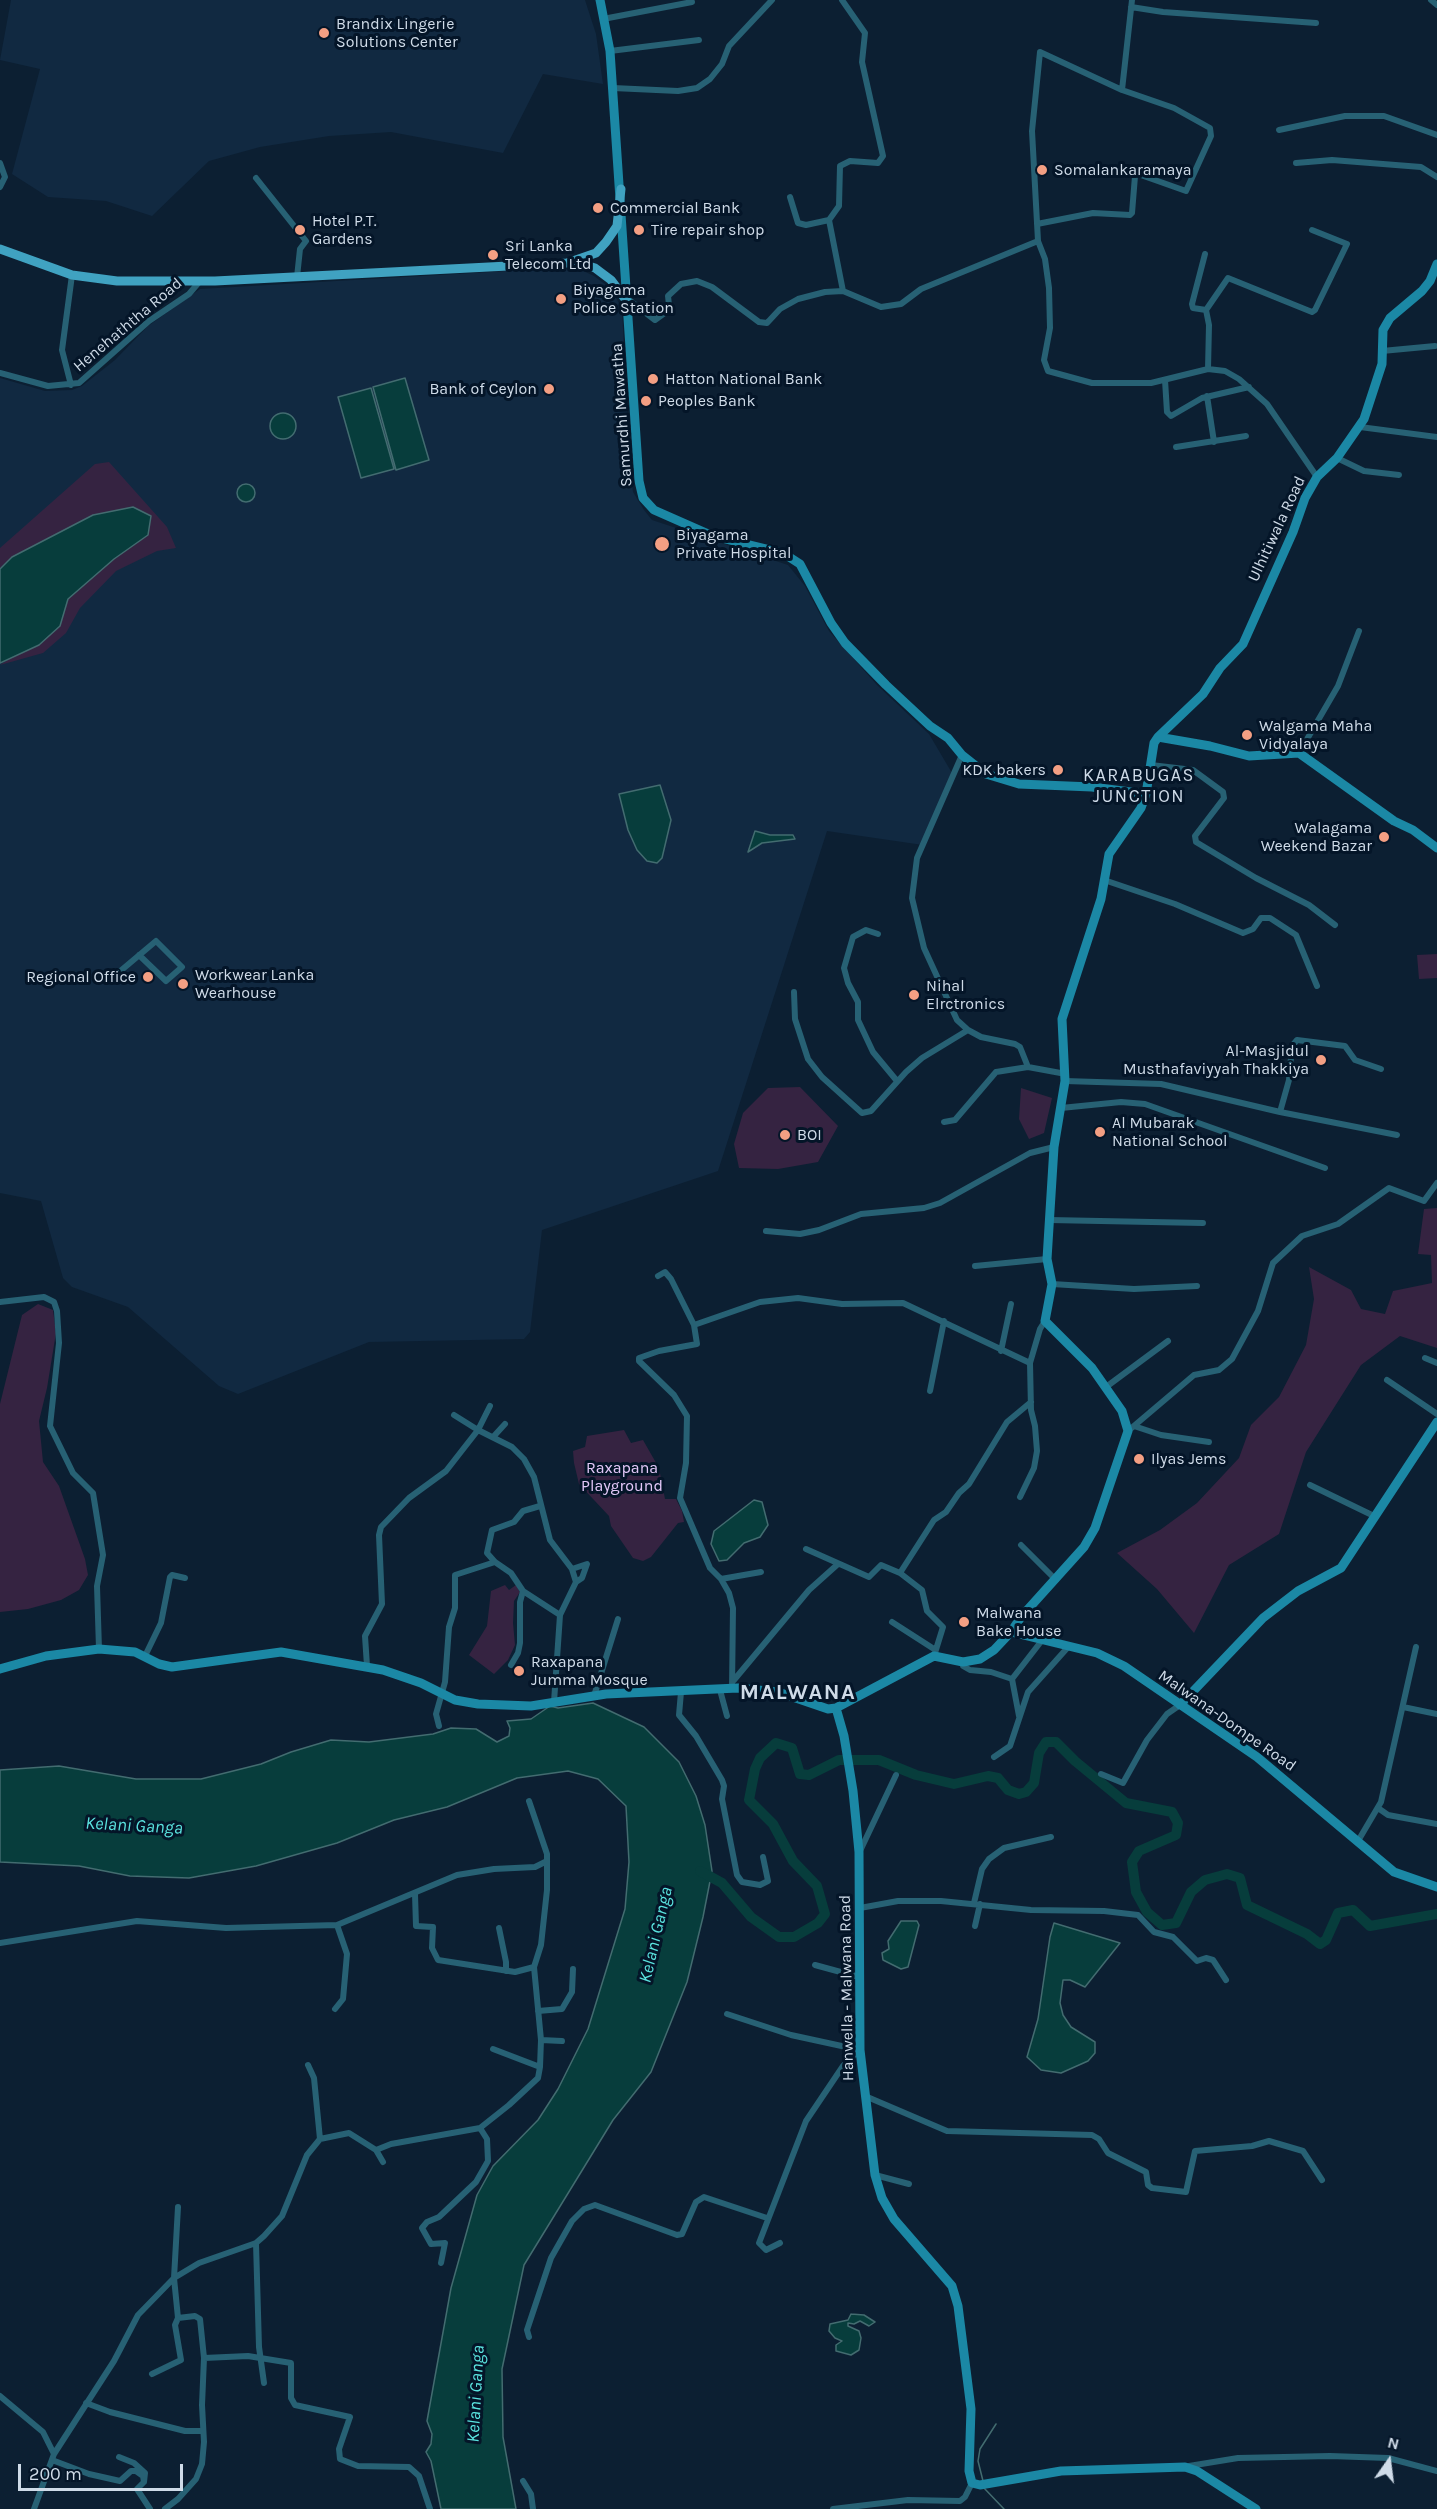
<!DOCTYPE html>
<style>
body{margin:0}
#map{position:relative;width:1437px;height:2509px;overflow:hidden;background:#0c1f32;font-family:Karla,sans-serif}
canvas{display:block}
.north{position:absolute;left:1359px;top:2431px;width:60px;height:60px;-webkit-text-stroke:4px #041528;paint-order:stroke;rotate:14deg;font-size:16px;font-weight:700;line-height:24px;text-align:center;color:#cfdbe8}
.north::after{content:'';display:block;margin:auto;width:21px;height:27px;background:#cfdbe8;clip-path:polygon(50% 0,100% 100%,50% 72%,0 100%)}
.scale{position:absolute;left:18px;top:2464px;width:165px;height:27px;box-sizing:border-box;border:3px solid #cfdbe8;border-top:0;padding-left:8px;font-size:18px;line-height:21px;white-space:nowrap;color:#cfdbe8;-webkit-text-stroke:4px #041528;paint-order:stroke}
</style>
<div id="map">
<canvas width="1437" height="2509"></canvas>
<div class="north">N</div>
<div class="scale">200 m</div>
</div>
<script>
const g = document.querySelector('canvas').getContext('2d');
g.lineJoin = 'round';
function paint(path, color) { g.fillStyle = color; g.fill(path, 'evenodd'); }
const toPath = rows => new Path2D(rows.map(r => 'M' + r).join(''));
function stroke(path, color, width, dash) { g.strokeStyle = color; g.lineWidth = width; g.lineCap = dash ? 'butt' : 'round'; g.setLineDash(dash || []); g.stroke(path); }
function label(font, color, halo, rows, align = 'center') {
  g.font = font + ' Karla,sans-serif'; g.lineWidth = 6; g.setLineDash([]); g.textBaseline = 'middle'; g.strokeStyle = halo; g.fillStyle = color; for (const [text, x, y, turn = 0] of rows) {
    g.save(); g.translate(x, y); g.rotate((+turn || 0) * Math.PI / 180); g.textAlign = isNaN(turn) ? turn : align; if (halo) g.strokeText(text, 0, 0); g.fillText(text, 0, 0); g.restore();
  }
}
paint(toPath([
 [11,0,585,0,596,34,603,84,543,74,503,153,391,132,329,136,260,147,209,161,152,216,106,201,48,197,12,174,40,69,0,60],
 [575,267,594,276,610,288,622,308,630,468,633,492,644,510,652,520,788,565,805,586,829,631,877,685,929,734,952,773,923,845,827,831,718,1171,542,1230,530,1332,524,1339,369,1342,238,1394,219,1386,128,1307,72,1287,63,1278,41,1201,0,1193,0,378,45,391,72,390,82,386,115,360,148,326,200,289]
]), '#112941');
paint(toPath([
 [109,462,167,527,176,548,157,551,116,571,80,608,66,633,43,653,0,665,59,626,68,599,114,559,148,535,12,557,0,568,0,548,95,464],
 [1437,954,1437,978,1419,979,1417,955],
 [800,1087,838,1126,818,1162,778,1169,739,1168,734,1144,743,1113,768,1088],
 [1021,1088,1052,1098,1044,1133,1029,1139,1019,1119],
 [1437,1208,1437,1348,1400,1336,1361,1365,1306,1452,1279,1534,1229,1565,1194,1633,1157,1589,1117,1553,1160,1530,1197,1503,1239,1458,1251,1425,1279,1397,1306,1345,1314,1299,1309,1267,1351,1290,1361,1309,1385,1314,1393,1291,1432,1283,1431,1255,1418,1254,1424,1209],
 [38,1304,53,1310,56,1333,47,1388,39,1421,43,1462,59,1486,85,1559,88,1575,79,1590,61,1600,28,1609,0,1612,0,1404,22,1315],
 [624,1430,631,1443,643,1440,659,1468,665,1499,676,1499,682,1511,684,1522,678,1523,651,1557,643,1561,633,1558,611,1526,609,1516,579,1484,574,1463,573,1451,585,1447,587,1436],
 [505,1585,509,1590,516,1585,520,1592,514,1601,513,1623,515,1645,508,1660,494,1674,469,1655,487,1626,491,1591]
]), '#352341');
const water = toPath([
 [405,378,429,460,396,470,373,387,405,378],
 [371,388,394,469,361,478,338,397,371,388],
 '270 426a13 13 0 1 1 26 0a13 13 0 1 1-26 0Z',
 '237 493a9 9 0 1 1 18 0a9 9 0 1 1-18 0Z',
 [133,507,151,516,148,535,114,559,68,599,60,626,39,645,0,663,0,569,12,557,93,515,133,507],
 [660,785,671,820,662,858,657,863,647,861,637,850,628,830,619,794,660,785],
 [755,831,770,835,793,835,795,839,762,843,748,852,755,831],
 [754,1500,762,1502,768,1525,760,1537,744,1543,727,1560,719,1561,711,1544,714,1531,754,1500],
 [593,1703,644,1727,679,1762,696,1796,705,1825,712,1871,703,1917,687,1982,651,2072,613,2120,524,2265,502,2369,503,2437,516,2509,441,2509,431,2461,426,2452,431,2444,432,2434,427,2421,451,2288,477,2195,493,2166,538,2120,558,2089,588,2029,625,1909,629,1862,626,1806,598,1779,568,1771,517,1778,447,1807,394,1820,337,1843,256,1866,189,1878,130,1876,79,1866,0,1862,0,1770,59,1766,136,1779,201,1779,261,1764,291,1752,331,1740,369,1742,433,1734,451,1728,476,1729,497,1742,509,1736,510,1728,507,1721,531,1719,550,1706,558,1708,593,1703],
 [901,1921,917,1921,919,1925,908,1967,901,1969,883,1960,882,1953,889,1949,888,1941,901,1921],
 [1054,1923,1120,1943,1085,1987,1070,1980,1063,1980,1060,2003,1063,2015,1071,2027,1095,2042,1095,2053,1088,2061,1061,2073,1041,2070,1027,2057,1038,2019,1050,1937,1054,1923],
 [851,2314,864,2315,875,2322,869,2326,860,2321,854,2324,848,2323,848,2326,859,2331,861,2338,859,2350,851,2355,836,2351,836,2345,842,2341,835,2338,829,2331,830,2324,848,2320,851,2314]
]);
paint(water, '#073d3c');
stroke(water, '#436c70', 1.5);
stroke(toPath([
 [983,2481,978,2461,980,2449,996,2424],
 [984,2488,1004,2509]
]), '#436c70', 1.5);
stroke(toPath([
 [700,1871,722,1883,751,1917,779,1937,794,1937,818,1923,825,1914,817,1886,793,1861,773,1824,749,1800,755,1769,760,1758,776,1743,792,1748,800,1774,809,1775,839,1760,879,1760,916,1775,954,1784,988,1776,998,1778,1008,1790,1019,1794,1026,1792,1034,1783,1039,1753,1046,1742,1056,1742,1075,1761,1126,1803,1172,1812,1178,1823,1176,1835,1139,1851,1132,1862,1136,1892,1147,1912,1162,1925,1176,1923,1191,1892,1205,1880,1227,1874,1240,1878,1247,1905,1307,1934,1320,1944,1326,1940,1338,1913,1353,1910,1370,1926,1437,1914]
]), '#073d3c', 10);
stroke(toPath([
 [842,0,865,33,862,62,883,156,878,163,850,161,840,166,839,206,829,220,843,291],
 [1431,0,1437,5],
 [1131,7,1163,12,1316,23],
 [603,19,692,2],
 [610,51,699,40],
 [613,88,678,91,697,88,710,79,722,64,729,46,772,0],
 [1279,130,1345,116,1384,116,1437,135],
 [0,163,5,177,0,187],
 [1296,163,1332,160,1421,167,1437,177],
 [256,178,306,241,300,249,297,277],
 [790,197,798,223,806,225,829,220],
 [1037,224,1093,213,1130,215,1132,213,1135,176,1138,174,1186,191,1211,136,1210,128,1174,108,1122,90],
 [1038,241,1032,131,1040,52,1122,90,1132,0],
 [1205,254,1192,304,1193,308,1206,310,1228,278,1312,312,1315,310,1347,244,1312,230],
 [629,300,655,320,666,312,669,305,668,296,681,284,697,281,712,287,759,322,767,323,780,309,798,299,825,292,843,291,881,307,901,304,921,289,1038,241,1045,259,1049,288,1050,328,1044,360,1048,371,1092,383,1151,383,1208,369,1225,371,1239,379,1267,404,1317,477],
 [1206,310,1209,325,1208,369],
 [1382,351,1435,346],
 [0,373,48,386,79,383,149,321,189,294,200,281],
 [1165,380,1167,412,1171,416,1202,398,1249,387],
 [71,385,62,350,72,275],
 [1207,396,1214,442],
 [1360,427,1437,437],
 [1176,447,1246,436],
 [1337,458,1364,471,1399,475],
 [1299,753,1338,686,1359,631],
 [962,755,917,858,912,898,924,948,957,1020,968,1030,981,1037,1015,1044,1020,1047,1028,1067,1066,1074],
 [1151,765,1193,770,1223,792,1224,798,1195,836,1196,842,1256,878,1309,905,1335,925],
 [1104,880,1175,904,1243,933,1253,929,1261,918,1270,918,1296,935,1317,986],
 [878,934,866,930,853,937,844,968,848,983,858,1002,858,1020,873,1052,897,1081],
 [118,973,156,941,182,967,166,981,139,955],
 [794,992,795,1019,808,1059,822,1077,862,1113,871,1111,906,1072,922,1058,968,1030],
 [1065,1081,1161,1084,1280,1112,1397,1135],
 [1061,1108,1121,1102,1145,1104,1325,1168],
 [1280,1112,1289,1080,1292,1046,1297,1040,1345,1046,1355,1060,1381,1069],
 [944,1122,955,1120,996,1072,1028,1067],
 [1049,1220,1203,1223],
 [766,1231,800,1234,819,1230,861,1214,924,1208,940,1203,1030,1153,1054,1147],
 [975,1266,1047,1259],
 [658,1276,665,1272,671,1279,694,1325,697,1344,659,1351,639,1358,639,1361,674,1395,687,1416,686,1463,680,1498,710,1568,721,1579,729,1593,733,1608,732,1689],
 [1052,1284,1134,1289,1197,1286],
 [0,1302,44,1297,54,1302,57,1311,59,1343,50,1426,73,1473,93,1493,103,1555,97,1586,99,1649],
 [694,1325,760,1302,798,1298,842,1304,903,1303,1030,1363],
 [1001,1351,1011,1304],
 [1425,1358,1437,1363],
 [1387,1380,1437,1414],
 [1106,1387,1168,1341],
 [930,1391,944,1321],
 [454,1415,478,1430,490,1406],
 [1134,1426,1161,1435,1209,1442],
 [1128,1431,1194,1375,1219,1370,1232,1359,1258,1311,1273,1263,1302,1236,1338,1224,1389,1188,1424,1201,1437,1183],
 [494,1436,505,1424],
 [1310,1485,1374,1516],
 [1020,1497,1034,1468,1037,1451,1035,1426,1031,1410,1030,1363,1040,1329,1045,1321],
 [540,1506,523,1511,514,1522,492,1530,487,1553,495,1562,511,1573,523,1591,560,1615],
 [1021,1545,1056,1580],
 [806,1549,869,1577,881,1565,900,1573],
 [572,1569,587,1564,582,1578,576,1582],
 [721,1579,761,1572],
 [892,1622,934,1649],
 [145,1656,161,1623,170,1577,172,1575,185,1578],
 [934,1656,943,1627,927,1611,922,1590,900,1573,934,1520,946,1512,959,1493,969,1484,1007,1422,1031,1402],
 [963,1662,963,1666,970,1670,991,1672,1012,1679],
 [511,1665,518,1653,520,1643,520,1602,523,1591],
 [367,1666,365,1636,382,1604,379,1535,381,1527,409,1498,446,1471,478,1430,512,1447,524,1459,534,1477,550,1540,572,1569,576,1582,560,1615,554,1702],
 [734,1680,809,1590,838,1564],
 [720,1690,727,1716],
 [681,1692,679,1715,696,1736,722,1780,724,1786,722,1799,737,1875,742,1882,760,1885,768,1881,763,1857],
 [594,1696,618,1619],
 [1403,1707,1437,1714],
 [1019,1716,1012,1679,1043,1639],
 [439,1726,436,1714,445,1682,449,1627,455,1608,455,1575,495,1562],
 [994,1757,1010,1746,1028,1692,1069,1646],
 [1101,1774,1123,1783,1147,1740,1167,1714,1180,1705],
 [1378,1808,1388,1815,1437,1824],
 [1358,1841,1381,1802,1416,1647],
 [860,1851,896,1775],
 [415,1894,416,1926,433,1927,432,1948,438,1960,515,1972,534,1967,541,1945,547,1890,547,1854,529,1801],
 [974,1903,982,1869,989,1859,1004,1848,1051,1837],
 [860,1908,898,1901,941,1901,1031,1910,1104,1911,1138,1915,1154,1932,1173,1937,1197,1961,1206,1958,1213,1960,1226,1980],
 [975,1926,980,1904],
 [499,1928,506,1962,506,1971],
 [0,1943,137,1921,226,1928,337,1925],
 [815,1965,859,1977],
 [534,1967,541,2040,562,2041],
 [335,2009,343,1999,347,1954,337,1925,457,1875,494,1869,535,1867,547,1861],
 [538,2011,562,2009,572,1992,573,1969],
 [727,2014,791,2035,860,2050],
 [308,2065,314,2078,320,2139],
 [540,2067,541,2040],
 [865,2096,947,2131,1092,2135,1099,2139,1108,2153,1146,2172,1148,2185,1152,2188,1186,2192,1195,2151,1252,2146,1269,2141,1303,2151,1322,2180],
 [376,2150,391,2144,480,2128,509,2105,538,2078,540,2067,493,2049],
 [875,2175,909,2184],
 [256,2243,259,2347,264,2383],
 [780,2243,766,2250,759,2243,806,2121,843,2066,860,2050],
 [441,2263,445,2243,431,2244,422,2228,427,2222,439,2217,476,2182,488,2161,487,2139,480,2128],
 [529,2337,527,2330,551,2258,572,2221,584,2209,595,2205,677,2235,682,2234,696,2202,704,2197,767,2218],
 [204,2358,248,2356,291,2363,291,2398,295,2405,350,2417,339,2449,340,2459,358,2466,409,2467,419,2476,430,2509],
 [152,2374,181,2360,175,2325,178,2318,174,2278,178,2207],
 [0,2396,43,2432,54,2454],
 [86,2403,110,2412,185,2431,202,2431],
 [119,2457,134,2463,145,2473,144,2482,137,2489,150,2509],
 [52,2460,89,2474,120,2481,131,2471,136,2471,143,2476,144,2482],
 [1189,2466,1238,2458,1330,2456,1388,2458,1437,2471],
 [523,2481,531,2494,533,2509],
 [34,2509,54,2454,114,2361,138,2315,174,2278,199,2263,256,2243,264,2236,282,2216,307,2155,320,2139,349,2133,376,2150,383,2162],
 [165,2509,178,2499,196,2479,202,2464,204,2442,202,2405,204,2358,200,2319,195,2316,178,2318],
 [833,2509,908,2500,960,2501,965,2497,972,2483]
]), '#276174', 6);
stroke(toPath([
 [600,0,610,51,639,481,643,498,654,510,713,536,783,553,800,564,831,623,845,643,886,685,930,726,948,738,962,755,986,774,1019,784,1092,787,1146,794],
 [1158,737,1203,694,1220,668,1243,644,1293,532,1305,498,1317,477,1337,458,1364,419,1382,364,1383,330,1390,318,1422,291,1430,281,1437,264],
 [1011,1632,1097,1653,1124,1666,1257,1757,1394,1872,1437,1887],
 [0,1669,46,1656,99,1649,135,1652,159,1664,172,1667,281,1652,383,1670,421,1683,455,1700,478,1704,531,1706,606,1694,738,1688,778,1692,828,1709,836,1708,934,1656,963,1662,980,1659,994,1650,1011,1632,1021,1617,1084,1547,1095,1528,1128,1431,1122,1411,1092,1368,1045,1321,1052,1284,1047,1259,1054,1147,1065,1081,1062,1019,1101,899,1109,854,1141,808,1146,794,1154,743,1158,737,1210,746,1249,756,1299,753,1394,821,1413,830,1437,848],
 [1180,1705,1263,1618,1298,1591,1341,1568,1437,1422],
 [836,1708,844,1736,853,1791,859,1852,860,2050,875,2175,882,2198,894,2219,952,2286,958,2306,971,2409,969,2471,972,2483,980,2485,1061,2471,1185,2467,1197,2471,1256,2509]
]), '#1b88a5', 9);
stroke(toPath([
 [0,249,72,275,117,281,215,281,567,263,596,253,606,242,617,226,621,189],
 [576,262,595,268,611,280,629,304]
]), '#40a2c1', 9);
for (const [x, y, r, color] of [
 [324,33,6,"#f39f83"],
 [1042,170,6,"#f39f83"],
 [598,208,6,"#f39f83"],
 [300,230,6,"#f39f83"],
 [639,230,6,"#f39f83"],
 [493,255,6,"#f39f83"],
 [561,299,6,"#f39f83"],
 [653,379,6,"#f39f83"],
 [549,389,6,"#f39f83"],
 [646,401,6,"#f39f83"],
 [662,544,8,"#f39f83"],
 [1247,735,6,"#f39f83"],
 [1058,770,6,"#f39f83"],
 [1384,837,6,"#f39f83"],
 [148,977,6,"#f39f83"],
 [183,984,6,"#f39f83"],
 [914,995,6,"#f39f83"],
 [1321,1060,6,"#f39f83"],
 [1100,1132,6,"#f39f83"],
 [785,1135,6,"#f39f83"],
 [1139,1459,6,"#f39f83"],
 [964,1622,6,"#f39f83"],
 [519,1671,6,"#f39f83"]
]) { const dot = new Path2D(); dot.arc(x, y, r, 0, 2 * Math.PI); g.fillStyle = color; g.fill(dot); stroke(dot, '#041528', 2); }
label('16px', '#cfdbe8', '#041528', [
 ["Brandix Lingerie",336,24],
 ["Solutions Center",336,42],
 ["Somalankaramaya",1054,170],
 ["Commercial Bank",610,208],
 ["Hotel P.T.",312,221],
 ["Gardens",312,239],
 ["Tire repair shop",651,230],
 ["Sri Lanka",505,246],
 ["Telecom Ltd",505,264],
 ["Biyagama",573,290],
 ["Police Station",573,308],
 ["Hatton National Bank",665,379],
 ["Bank of Ceylon",537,389,"right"],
 ["Peoples Bank",658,401],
 ["Biyagama",676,535],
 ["Private Hospital",676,553],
 ["Walgama Maha",1259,726],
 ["Vidyalaya",1259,744],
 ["KDK bakers",1046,770,"right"],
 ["Walagama",1372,828,"right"],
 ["Weekend Bazar",1372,846,"right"],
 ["Workwear Lanka",195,975],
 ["Wearhouse",195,993],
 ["Regional Office",136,977,"right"],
 ["Nihal",926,986],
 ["Elrctronics",926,1004],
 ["Al-Masjidul",1309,1051,"right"],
 ["Musthafaviyyah Thakkiya",1309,1069,"right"],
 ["Al Mubarak",1112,1123],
 ["National School",1112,1141],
 ["BOI",797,1135],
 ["Ilyas Jems",1151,1459],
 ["Malwana",976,1613],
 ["Bake House",976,1631],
 ["Raxapana",531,1662],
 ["Jumma Mosque",531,1680]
], 'left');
label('16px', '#cfdbe8', '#041528', [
 ["Henehaththa Road",128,325,-40],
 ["Samurdhi Mawatha",622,415,-94],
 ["Ulhitiwala Road",1277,529,-65],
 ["Malwana-Dompe Road",1227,1721,35],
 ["Hanwella - Malwana Road",847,1988,-91]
]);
label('16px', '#e3c8f8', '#041528', [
 ["Raxapana",622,1468],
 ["Playground",622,1486]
]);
g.letterSpacing = '1.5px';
label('18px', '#cfdbe8', '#041528', [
 ["KARABUGAS",1139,776],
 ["JUNCTION",1139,797]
]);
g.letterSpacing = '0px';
label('italic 18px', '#5ae3df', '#041528', [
 ["Kelani Ganga",134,1826,3],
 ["Kelani Ganga",656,1935,-77],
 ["Kelani Ganga",476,2394,-87]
]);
g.letterSpacing = '1.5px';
label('bold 22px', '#cfdbe8', '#041528', [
 ["MALWANA",798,1693]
]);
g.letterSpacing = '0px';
</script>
